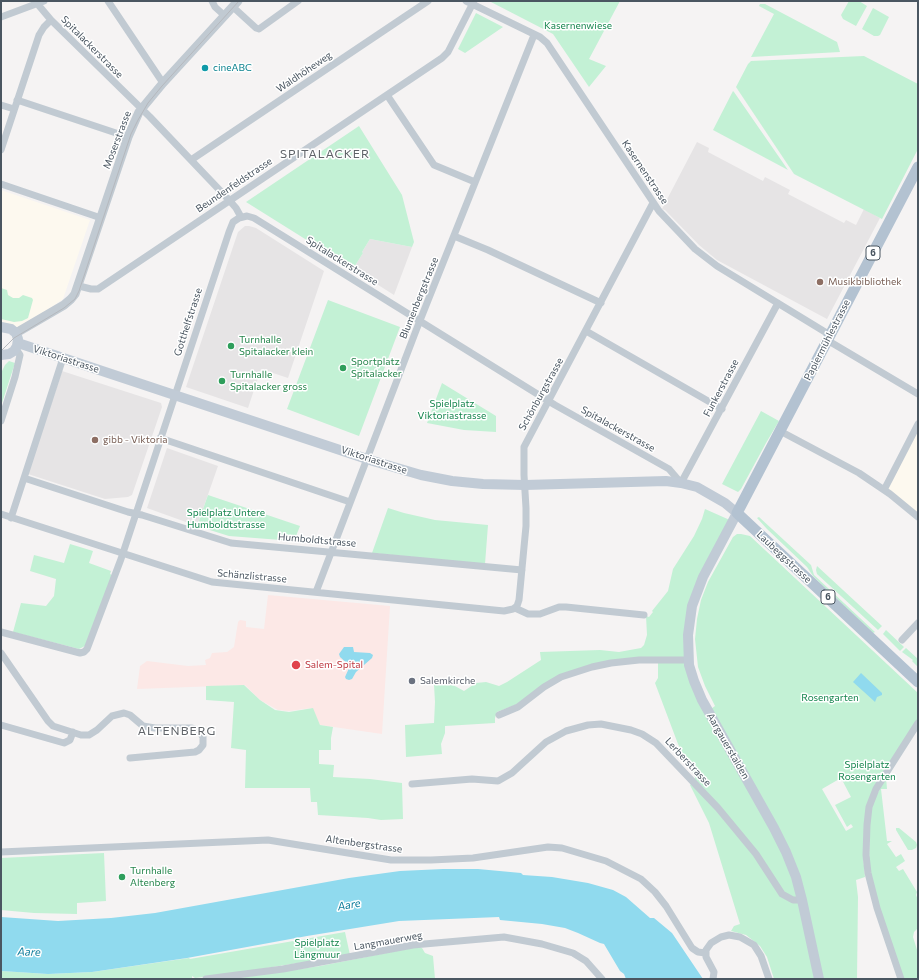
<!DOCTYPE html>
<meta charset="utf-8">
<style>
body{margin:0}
#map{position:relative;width:919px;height:980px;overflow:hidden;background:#f5f3f3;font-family:Commissioner,sans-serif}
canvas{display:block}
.frame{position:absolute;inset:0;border:2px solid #4a5661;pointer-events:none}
</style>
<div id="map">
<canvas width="919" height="980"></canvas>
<div class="frame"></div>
</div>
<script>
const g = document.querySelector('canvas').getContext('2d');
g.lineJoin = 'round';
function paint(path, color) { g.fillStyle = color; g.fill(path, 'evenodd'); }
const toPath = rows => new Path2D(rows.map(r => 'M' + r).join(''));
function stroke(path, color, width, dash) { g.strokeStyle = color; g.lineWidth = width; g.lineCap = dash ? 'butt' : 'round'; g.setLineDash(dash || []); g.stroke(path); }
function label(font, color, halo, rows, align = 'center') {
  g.font = font + ' Commissioner,sans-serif'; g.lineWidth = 3; g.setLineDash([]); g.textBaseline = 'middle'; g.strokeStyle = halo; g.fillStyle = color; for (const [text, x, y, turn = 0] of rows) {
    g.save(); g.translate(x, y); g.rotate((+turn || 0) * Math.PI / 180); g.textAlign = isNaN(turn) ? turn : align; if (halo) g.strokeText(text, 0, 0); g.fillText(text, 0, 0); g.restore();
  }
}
paint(toPath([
 [1,190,90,220,63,299,28,323,17,327,1,325],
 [918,429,918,513,888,489]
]), '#fdf9ef');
paint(toPath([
 [697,142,709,148,708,152,763,181,765,177,790,190,788,194,844,223,846,220,856,225,864,209,880,218,827,319,717,260,699,245,665,210,662,209],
 [245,226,249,226,256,228,324,271,288,378,261,369,248,408,186,387,238,232],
 [370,239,412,247,394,295,353,269,363,253,362,252],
 [62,371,161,403,162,407,132,495,128,497,105,499,28,474],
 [167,448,218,466,197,526,147,508]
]), '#e6e4e5');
paint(toPath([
 [268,595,390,606,382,734,320,725,312,708,289,711,278,710,260,700,245,685,137,689,140,666,147,661,188,666,206,665,205,660,210,658,212,653,227,652,234,647,238,622,240,620,246,621,246,627,264,629]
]), '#fce8e6');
paint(toPath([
 [489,1,620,1,589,59,606,66,589,87,553,34],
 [849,1,859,1,867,6,856,26,843,19,841,15],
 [760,4,765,4,837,42,840,52,751,57,774,14,759,6],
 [873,8,889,17,880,35,878,36,874,36,862,29],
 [476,13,503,27,465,53,458,49],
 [864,56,918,84,918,149,882,219,794,174,736,87,748,64,751,61],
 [733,91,734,92,788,170,713,130],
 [359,126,402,195,414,242,412,247,370,239,362,252,363,253,353,269,246,202],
 [1,288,7,290,8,295,13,298,19,298,23,295,32,298,33,300,28,318,22,321,14,322,1,319],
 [328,300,400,327,359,436,287,409],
 [9,361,15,363,1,406,1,373,5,365],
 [442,383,496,416,496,432,464,430,427,423],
 [761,411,779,421,766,443,741,489,738,492,722,484],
 [208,495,300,526,294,541,229,536,197,526,200,518,197,515,197,512,200,509,203,509],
 [388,508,404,513,435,520,488,525,485,564,372,553],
 [705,509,732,521,703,576,687,644,708,711,715,706,705,686,698,667,695,639,697,619,701,600,708,582,733,537,737,534,741,534,750,536,918,693,918,719,876,783,863,855,865,877,856,880,858,897,857,979,774,979,767,957,760,946,746,935,731,931,734,926,740,924,709,823,690,785,695,780,695,777,678,744,655,683,658,678,658,657,592,664,515,705,497,712,495,718,495,723,445,726,445,733,441,744,442,754,406,757,405,725,434,723,435,702,434,685,453,685,464,691,476,683,486,682,499,686,507,682,541,660,540,652,600,650,619,652,641,648,644,645,647,635,646,616,649,617,653,612,652,611,668,591,673,569,694,536,702,519],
 [841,778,851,797,835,805,847,827,851,824,853,827,846,831,822,789],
 [759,517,811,565,814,575,875,632,873,633,822,585,813,576,807,567,767,529,757,518],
 [70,544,93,551,89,563,111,571,110,574,112,575,85,646,79,649,13,632,21,603,46,606,54,596,56,579,30,571,34,555,64,563],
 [817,566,882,626,878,630,817,574,816,570],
 [886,630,904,647,900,651,883,634],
 [906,648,918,659,918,667,912,661,913,660,902,652],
 [244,685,260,700,275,710,289,712,313,708,320,725,333,727,331,738,331,750,319,750,319,764,334,765,333,777,370,779,402,783,403,819,381,820,368,818,318,815,317,802,311,802,310,788,245,788,246,750,231,748,234,702,206,700,206,686],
 [886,777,887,789,881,789,887,841,892,841,887,844,896,857,901,854,905,861,896,867,899,871,903,869,917,892,916,895,918,900,918,928,914,932,913,937,918,953,918,979,904,979,879,908,869,865,870,808],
 [896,828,899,828,916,842,917,845,916,848,912,850,908,850,896,830],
 [104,853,106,901,77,903,77,914,34,913,1,910,1,858],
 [345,932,350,955,221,975,195,978,192,976,192,979,1,979,1,971,48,974,92,972,189,958,190,959],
 [417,947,422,948,425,953,433,956,435,979,232,979,320,966]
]), '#c3f1d5');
paint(toPath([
 [344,647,353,647,354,652,370,653,373,655,372,658,356,672,352,679,349,680,346,679,345,677,350,666,340,657,339,654],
 [861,673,882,693,882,695,877,697,875,702,874,701,853,682],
 [443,869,478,869,521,873,523,875,552,877,588,883,613,890,626,897,650,918,654,918,672,933,703,979,626,979,624,974,620,971,604,944,600,943,578,933,565,928,542,924,500,920,499,917,399,921,307,936,187,958,92,972,48,974,1,971,1,917,58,921,111,918,155,913,349,878,400,871]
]), '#90daee');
stroke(toPath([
 [35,1,51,20,150,117,229,200,236,208,241,217],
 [108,1,163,83],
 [212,1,215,7,225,16],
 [466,1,540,37,547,43,659,211,695,249,717,266,830,335],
 [233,7,256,28,259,29,298,1],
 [1,17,44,1],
 [387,95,434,165,475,182],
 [17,100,128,137],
 [1,105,14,109],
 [1,150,39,35,44,27,51,20],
 [191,160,428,1],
 [1,184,101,218],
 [454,236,488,250,601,303],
 [79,286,91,289,98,289,442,58,448,52,474,1],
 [586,331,722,409],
 [827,340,918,394],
 [1,421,15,377,20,355,16,349],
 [780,431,859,473,890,494,918,517],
 [160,438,350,502],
 [24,478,128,512,142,515,231,543,522,570],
 [884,490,918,424],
 [1,514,212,582,504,611,513,609,517,606,519,600,526,526,526,508,524,475,524,447,653,203],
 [11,518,63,358],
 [316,592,417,328,534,35],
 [515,608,528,614,540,614,559,607,566,607,644,615],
 [1,632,80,653,84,652,87,649,121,559,229,232,233,222,239,218,247,216,254,218,555,405,669,469,681,483,778,303],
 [902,640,918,623],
 [1,653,48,721,53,726,81,735,89,735,97,730,112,716,124,713,130,715,143,726,155,728,192,728,198,730,203,737,203,745,199,750,195,752,130,758],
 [499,715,518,707,544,687,561,677,592,667,611,663,639,660,688,660],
 [1,725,64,743,70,740,73,732],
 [412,784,472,779,498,781,512,773,546,742,566,731,588,725,601,724,631,730,642,734,656,743,718,808,756,854,782,894,793,900,802,900],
 [1,852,268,840,391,860,431,860,473,858,548,847,562,848,606,861,641,879,655,892,666,906,692,948,698,952,705,953],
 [206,979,283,969,413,945,504,937,542,944,573,953,586,961,602,979],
 [713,979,714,972,706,957,706,950,711,943,721,937,729,935,740,937,754,945,761,956,769,979],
 [901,979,877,908,868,873,866,855,867,825,869,807,876,789,918,723]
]), '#c1cad2', 7);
stroke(toPath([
 [16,333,64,305,71,299,75,294,128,137,139,112,163,83,238,1]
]), '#c1cad2', 9);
stroke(toPath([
 [1,327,11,329,16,333,18,339,17,346,14,351,9,354,1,355],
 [18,343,373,461,421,475,452,481,483,484,525,485,666,481,681,483,697,487,725,503,737,513,703,577,692,606,688,635,689,665,694,681,702,700,774,828,786,852,796,877,802,900,819,979]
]), '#c1cbd6', 10);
stroke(toPath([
 [918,167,737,513,918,682]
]), '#b3c2d1', 11);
stroke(toPath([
 [1,351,14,338,64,308,75,299,79,291,131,134,138,120,148,103,162,86,239,1]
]), '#b5b8bd', 1);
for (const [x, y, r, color] of [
 [205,68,4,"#0f9aa8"],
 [820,282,4,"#8d6e63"],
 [231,346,4,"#2e9e5b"],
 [343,368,4,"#2e9e5b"],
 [222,381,4,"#2e9e5b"],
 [95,440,4,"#8d6e63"],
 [296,665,5,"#e0444e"],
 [412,681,4,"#6b7280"],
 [122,877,4,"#2e9e5b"]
]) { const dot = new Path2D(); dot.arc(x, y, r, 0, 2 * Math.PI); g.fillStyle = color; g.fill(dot); stroke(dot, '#fff', 1.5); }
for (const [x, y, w] of [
 [873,253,14],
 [828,597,14]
]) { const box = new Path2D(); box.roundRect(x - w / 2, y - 7, w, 14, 3); g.fillStyle = '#fff'; g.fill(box); stroke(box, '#4a5661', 1); }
label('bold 9px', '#4a5661', null, [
 ["6",873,253],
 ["6",828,597]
]);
label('10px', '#17864f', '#fff', [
 ["Kasernenwiese",578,26],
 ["Spielplatz",452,404],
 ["Viktoriastrasse",452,416],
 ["Spielplatz Untere",226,513],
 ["Humboldtstrasse",226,525],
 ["Rosengarten",830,698],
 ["Spielplatz",867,765],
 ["Rosengarten",867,777],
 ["Spielplatz",317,943],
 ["Längmuur",317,955]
]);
label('10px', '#4a5661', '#fff', [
 ["Spitalackerstrasse",92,47,45],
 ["Waldhöheweg",304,72,-34],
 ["Moserstrasse",117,140,-69],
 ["Kasernenstrasse",645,172,56],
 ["Beundenfeldstrasse",234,185,-34],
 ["Spitalackerstrasse",342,261,32],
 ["Blumenbergstrasse",419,298,-68],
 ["Gotthelfstrasse",188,322,-72],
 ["Papiermühlestrasse",827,340,-63],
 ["Viktoriastrasse",66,359,18],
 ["Funkerstrasse",721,388,-62],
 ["Schönburgstrasse",541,394,-61],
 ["Spitalackerstrasse",618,429,29],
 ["Viktoriastrasse",374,460,18],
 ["Humboldtstrasse",317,540,5],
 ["Laubeggstrasse",784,557,43],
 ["Schänzlistrasse",252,576,5],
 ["Aargauerstalden",728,746,60],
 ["Lerberstrasse",688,762,47],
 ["Altenbergstrasse",364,844,8],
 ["Langmauerweg",388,941,-10]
]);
label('10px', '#0d838f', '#fff', [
 ["cineABC",213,68]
], 'left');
label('10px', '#785e54', '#fff', [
 ["Musikbibliothek",828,282],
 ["gibb - Viktoria",103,440]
], 'left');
label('10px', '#27864d', '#fff', [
 ["Turnhalle",239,340],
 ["Spitalacker klein",239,352],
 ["Sportplatz",351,362],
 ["Spitalacker",351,374],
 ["Turnhalle",230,375],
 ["Spitalacker gross",230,387],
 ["Turnhalle",130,871],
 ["Altenberg",130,883]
], 'left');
label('10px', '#be3a42', '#fff', [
 ["Salem-Spital",305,665]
], 'left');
label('10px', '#5b616d', '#fff', [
 ["Salemkirche",420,681]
], 'left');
label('italic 11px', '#0c7c9b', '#fff', [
 ["Aare",349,905,-10],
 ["Aare",29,952,2]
]);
g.letterSpacing = '1px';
label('12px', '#5f6368', '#fff', [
 ["SPITALACKER",325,154],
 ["ALTENBERG",177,731]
]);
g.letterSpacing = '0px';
</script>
